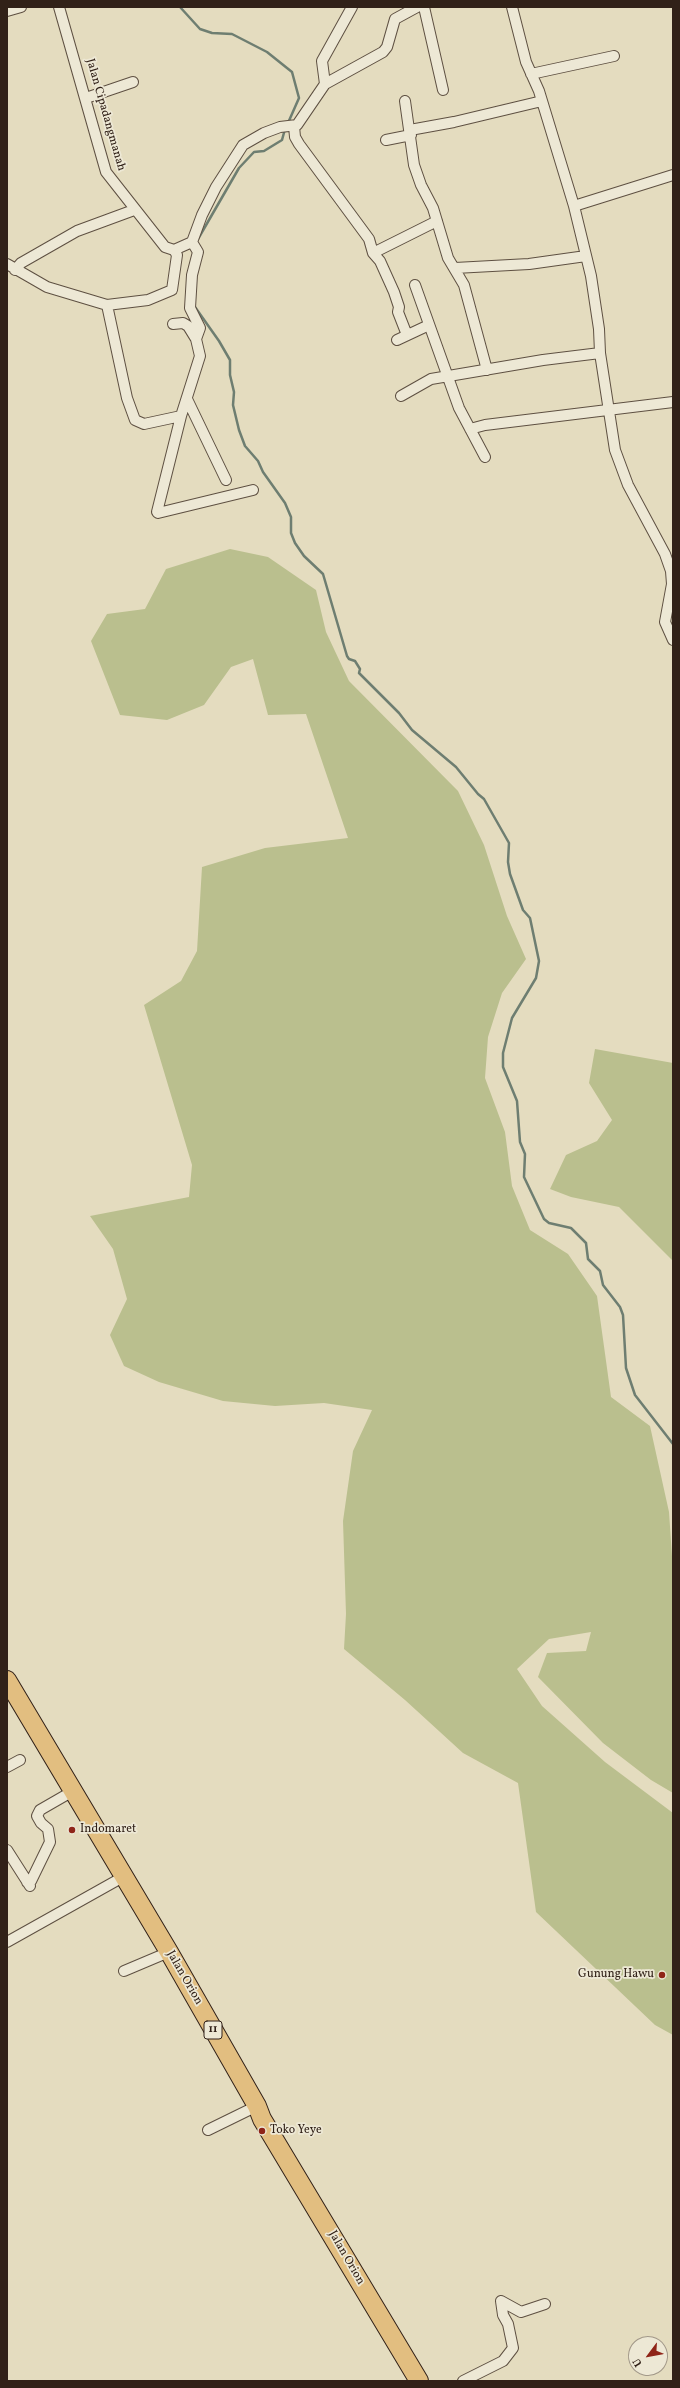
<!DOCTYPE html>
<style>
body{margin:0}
#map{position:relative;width:680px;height:2388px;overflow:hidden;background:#e4dcbf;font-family:Vollkorn,serif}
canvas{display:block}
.frame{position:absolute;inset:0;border:8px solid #312118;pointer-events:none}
.north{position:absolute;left:628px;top:2336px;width:40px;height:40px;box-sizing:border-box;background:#ede8d5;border:1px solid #a29889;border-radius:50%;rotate:238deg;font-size:11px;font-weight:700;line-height:16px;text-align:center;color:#312118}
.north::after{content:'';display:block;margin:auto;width:14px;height:18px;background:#8f2418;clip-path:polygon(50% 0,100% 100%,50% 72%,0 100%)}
</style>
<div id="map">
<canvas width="680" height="2388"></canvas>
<div class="frame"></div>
<div class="north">U</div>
</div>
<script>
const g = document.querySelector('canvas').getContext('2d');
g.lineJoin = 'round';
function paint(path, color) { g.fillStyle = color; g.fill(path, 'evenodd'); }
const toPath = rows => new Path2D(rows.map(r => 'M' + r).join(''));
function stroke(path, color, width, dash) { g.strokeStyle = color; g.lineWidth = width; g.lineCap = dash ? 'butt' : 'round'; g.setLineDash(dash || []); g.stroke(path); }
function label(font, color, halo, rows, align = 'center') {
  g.font = font + ' Vollkorn,serif'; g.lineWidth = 3.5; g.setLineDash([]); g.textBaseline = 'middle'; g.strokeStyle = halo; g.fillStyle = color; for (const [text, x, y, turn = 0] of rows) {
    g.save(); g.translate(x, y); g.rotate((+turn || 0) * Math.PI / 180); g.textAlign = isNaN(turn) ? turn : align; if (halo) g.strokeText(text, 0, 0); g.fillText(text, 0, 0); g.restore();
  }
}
paint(toPath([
 [230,549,268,557,316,590,326,632,349,681,458,791,484,845,507,916,526,959,502,993,488,1037,485,1078,505,1132,512,1186,530,1230,568,1254,597,1296,611,1397,650,1426,669,1512,673,1571,673,1793,651,1780,603,1743,538,1677,547,1653,586,1651,591,1632,549,1639,517,1669,542,1706,605,1762,673,1813,673,2035,655,2025,536,1912,518,1783,463,1753,405,1700,344,1649,346,1614,343,1521,353,1451,372,1410,324,1403,275,1406,223,1401,159,1382,124,1366,110,1335,127,1299,113,1249,90,1216,189,1197,192,1165,144,1005,181,981,197,951,202,867,265,848,348,838,306,714,268,715,253,659,231,667,204,705,167,720,120,715,91,641,107,614,145,609,166,569],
 [595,1049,673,1063,673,1261,619,1207,571,1197,550,1189,566,1155,597,1141,612,1120,589,1083]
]), '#babf8e');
stroke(toPath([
 [180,7,200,29,212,33,232,34,267,52,292,72,299,98,288,123],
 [198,239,239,168,254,152,264,151,282,140,285,129],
 [195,307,219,341,230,360,230,375,234,392,233,405,239,430,245,446,258,461,263,472,285,503,291,517,291,533,295,543,304,556,323,574,347,656,349,659,355,661,360,669,359,673,399,713,412,730,456,767,478,794,484,799,509,843,508,862,510,874,523,910,530,918,539,961,536,978,512,1018,503,1053,503,1067,517,1101,520,1142,525,1154,524,1177,544,1219,549,1223,571,1228,586,1243,588,1259,600,1271,603,1285,620,1307,623,1315,626,1368,635,1395,673,1444]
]), '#6e7e71', 2.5);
const street = toPath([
 [59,7,106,172,165,247,174,250,192,242,202,215,216,187,243,145,264,133,280,127,297,125,325,84,383,52,387,47,395,19,417,7],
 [424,7,443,90],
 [512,7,526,62,539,91,574,206,591,276,599,329,600,353,615,450,628,485,665,554,671,571,672,584,665,622,673,640],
 [7,11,21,7],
 [531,74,614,56],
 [325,84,322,61,352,7],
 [86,98,133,82],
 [405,101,414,165,421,185,433,208,448,258,464,285,487,370],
 [294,126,295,137,299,144,369,239,373,253,380,261,394,292,399,307,398,312,407,335],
 [410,130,454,122,542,101],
 [386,140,411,135],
 [574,206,673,175],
 [192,242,198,252,192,275,190,308,200,328,196,339],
 [373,253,437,221],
 [7,264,47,287,107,305,127,398,135,420,144,424,181,416],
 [455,268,529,264,586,256],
 [15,270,21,263,77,231,134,210],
 [415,285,459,408,485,457],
 [107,305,148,300,172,290,177,255,174,250],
 [173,324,183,323,188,326,196,339,200,356,181,416,157,512,158,513,253,490],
 [397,340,429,325],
 [401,396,431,379,543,360,600,353],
 [187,399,226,480],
 [470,429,485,425,673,402],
 [7,1767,20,1760],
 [7,1850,30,1886],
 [27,1882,31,1881,50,1842,48,1829,41,1823,37,1816,40,1810,73,1791],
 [7,1942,123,1877],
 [124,1971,169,1952],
 [208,2130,257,2106],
 [501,2301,521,2312,545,2304],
 [463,2381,503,2361,513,2348,508,2324,503,2315,501,2301]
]);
const highway = toPath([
 [7,1680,169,1952,257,2106,262,2119,419,2381]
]);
stroke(street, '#5e5042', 12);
stroke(highway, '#312118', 20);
stroke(street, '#ede8d5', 10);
stroke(highway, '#e2be80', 18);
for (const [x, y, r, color] of [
 [72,1830,4,"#8f2418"],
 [662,1975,4,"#8f2418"],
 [262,2131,4,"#8f2418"]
]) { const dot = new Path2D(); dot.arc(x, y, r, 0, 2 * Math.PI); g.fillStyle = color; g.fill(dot); stroke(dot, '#ede8d5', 1.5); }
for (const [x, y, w] of [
 [213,2030,18]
]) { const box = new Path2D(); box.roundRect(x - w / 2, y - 9, w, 18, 3); g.fillStyle = '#ede8d5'; g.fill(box); stroke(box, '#312118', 1); }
label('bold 11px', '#312118', null, [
 ["11",213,2030]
]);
label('12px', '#312118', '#ede8d5', [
 ["Jalan Cipadangmanah",105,115,74],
 ["Jalan Orion",184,1978,60],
 ["Jalan Orion",346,2258,60]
]);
label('12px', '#312118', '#ede8d5', [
 ["Indomaret",80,1830],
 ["Gunung Hawu",654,1975,"right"],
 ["Toko Yeye",270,2131]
], 'left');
</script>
